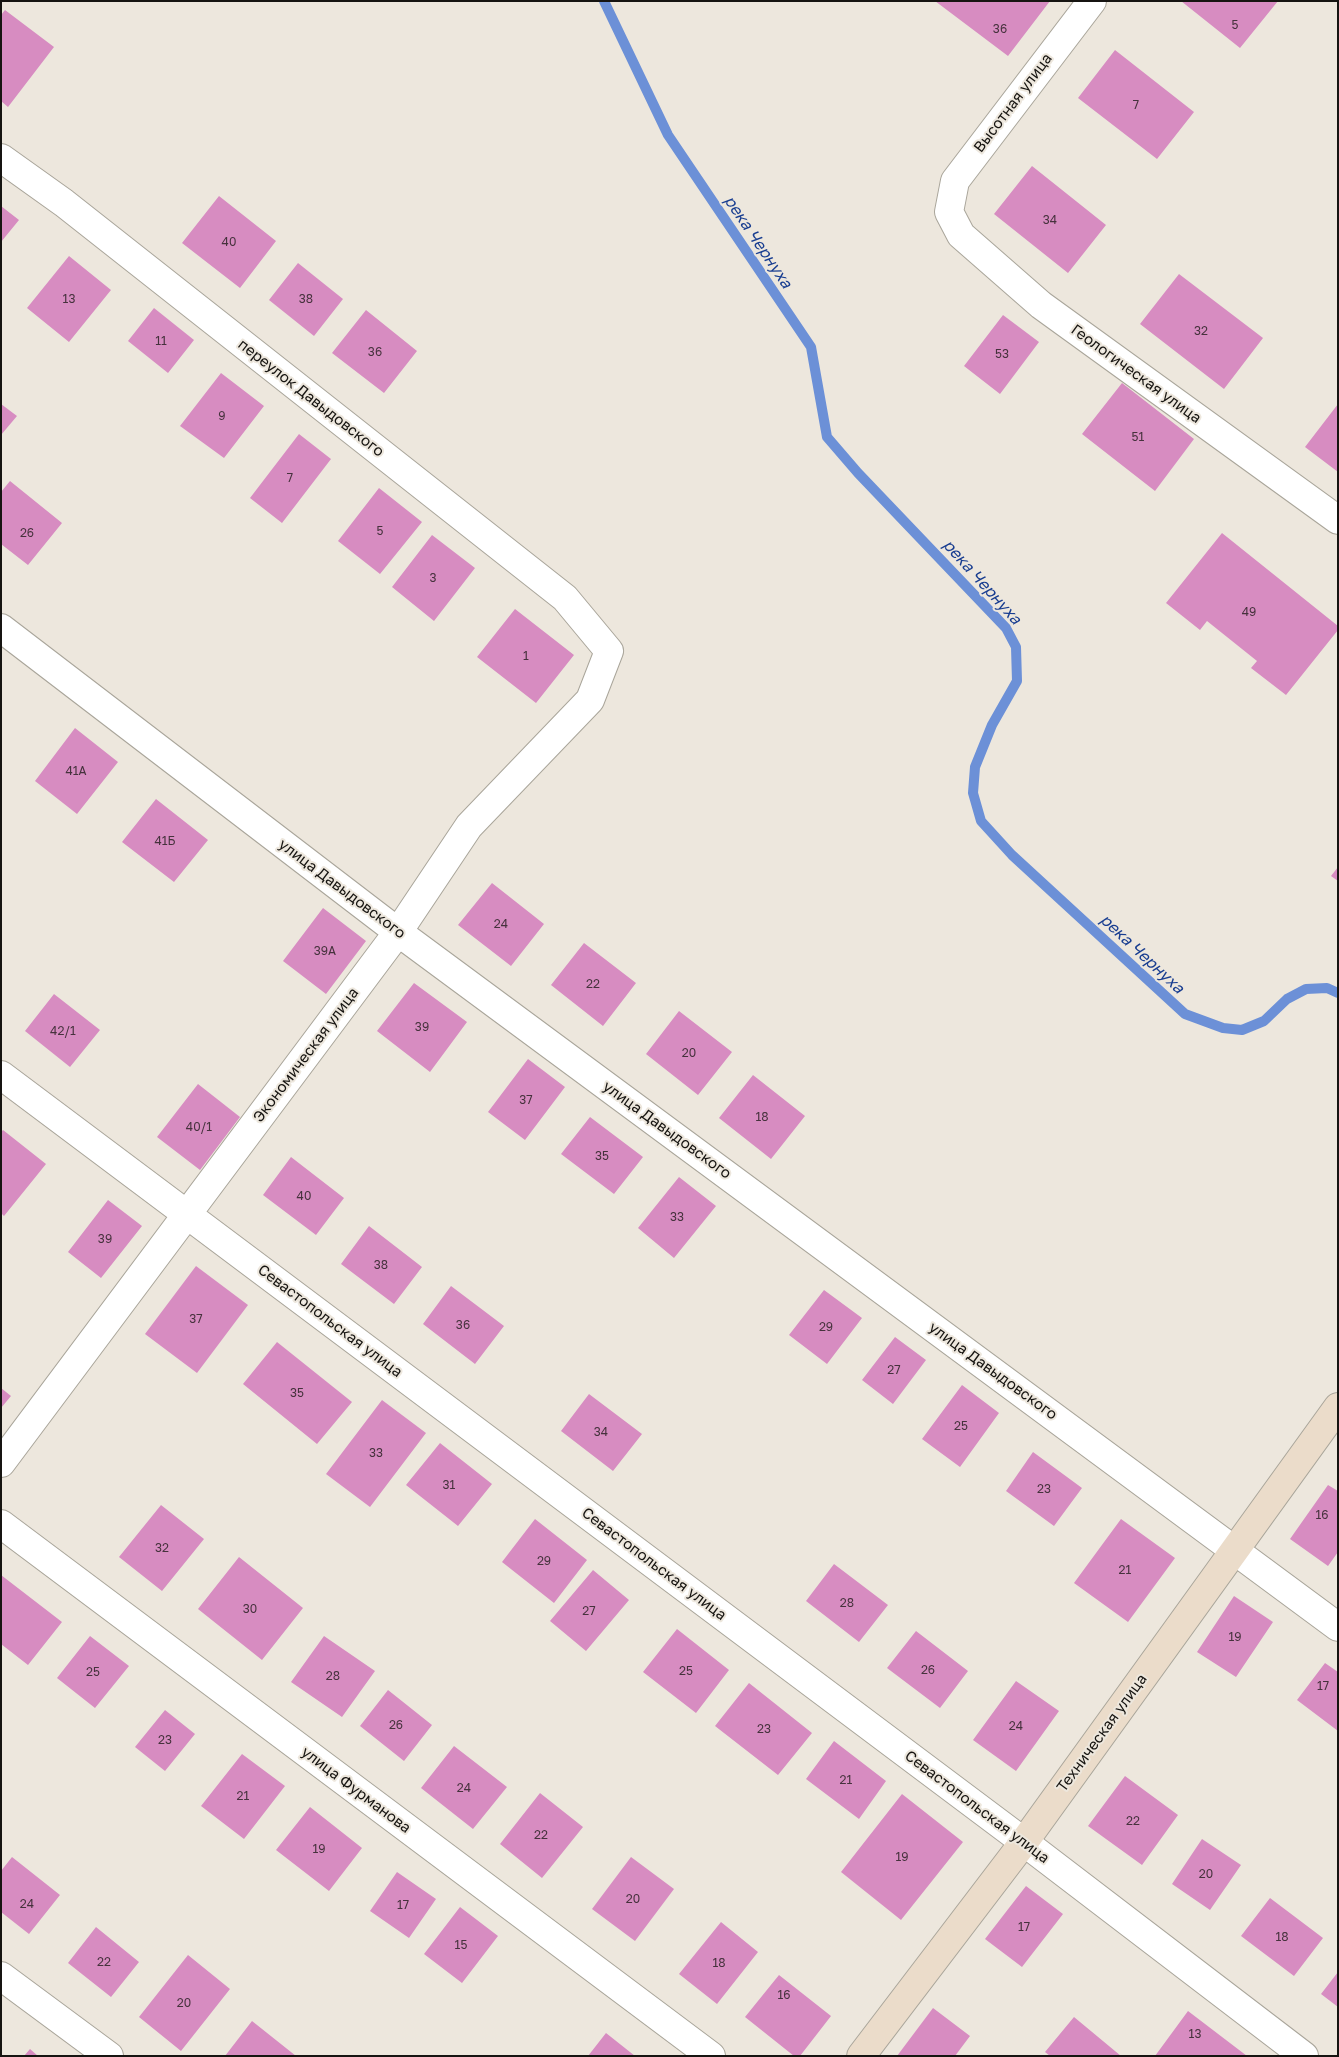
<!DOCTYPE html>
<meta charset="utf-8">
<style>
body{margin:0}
#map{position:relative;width:1339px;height:2057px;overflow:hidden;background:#ede7dd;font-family:"Golos Text",sans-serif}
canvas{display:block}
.frame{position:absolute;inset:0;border:2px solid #161411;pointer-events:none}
</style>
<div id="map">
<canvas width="1339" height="2057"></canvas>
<div class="frame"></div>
</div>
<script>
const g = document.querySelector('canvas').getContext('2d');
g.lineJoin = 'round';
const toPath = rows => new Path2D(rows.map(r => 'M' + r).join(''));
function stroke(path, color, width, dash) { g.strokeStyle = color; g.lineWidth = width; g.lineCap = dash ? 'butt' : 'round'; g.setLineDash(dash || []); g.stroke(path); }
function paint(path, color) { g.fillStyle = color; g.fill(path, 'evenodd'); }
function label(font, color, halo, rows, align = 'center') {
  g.font = font + ' "Golos Text",sans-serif'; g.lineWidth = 4; g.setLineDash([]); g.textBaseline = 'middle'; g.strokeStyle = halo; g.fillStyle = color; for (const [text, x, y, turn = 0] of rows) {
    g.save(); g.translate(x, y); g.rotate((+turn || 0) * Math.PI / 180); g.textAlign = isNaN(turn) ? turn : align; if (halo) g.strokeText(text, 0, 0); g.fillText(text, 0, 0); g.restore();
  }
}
stroke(toPath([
 [604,1,668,135,811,347,827,437,858,473,1006,628,1016,647,1017,681,992,725,975,767,973,793,981,821,1012,855,1185,1014,1223,1028,1242,1030,1264,1021,1287,999,1306,989,1327,988,1338,993]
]), '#6c90d7', 10);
paint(toPath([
 [935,1,1050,1,1008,56],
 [1181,1,1278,1,1240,48],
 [5,10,54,47,8,107,1,101,1,15],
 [1115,50,1194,112,1157,159,1078,98],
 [1032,166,1106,225,1068,273,994,214],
 [219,196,276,241,240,288,182,243],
 [1,206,19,220,1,242],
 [69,256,111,290,69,342,27,308],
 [298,263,343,299,314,336,269,300],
 [1179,274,1263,338,1224,389,1140,324],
 [154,308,194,340,168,373,128,341],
 [366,310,417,351,384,393,332,353],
 [1003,315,1039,342,1000,394,964,366],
 [221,373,264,406,224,458,180,426],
 [1122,383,1194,439,1155,491,1082,434],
 [1,404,17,416,1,435],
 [1338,404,1338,472,1305,447],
 [299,434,331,459,282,523,250,498],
 [10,481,62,523,28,565,1,544,1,492],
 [379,488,422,522,380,574,338,541],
 [1222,533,1338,626,1338,630,1286,695,1251,668,1257,661,1207,621,1200,630,1166,603],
 [432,535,475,568,434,621,392,587],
 [515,609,574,655,536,703,477,657],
 [75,728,118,762,77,814,35,781],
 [156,799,208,840,174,882,122,842],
 [1338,867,1338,881,1331,876],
 [492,883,544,924,511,966,458,925],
 [323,908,366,941,326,994,283,961],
 [584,943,636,983,603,1026,551,985],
 [414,983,467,1022,430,1072,377,1031],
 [54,994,100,1030,70,1067,25,1031],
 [679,1011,732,1052,698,1095,646,1054],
 [528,1059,565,1087,525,1140,488,1112],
 [753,1075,805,1116,771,1159,719,1118],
 [198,1084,240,1117,200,1170,157,1137],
 [590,1117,643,1157,614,1194,561,1154],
 [3,1130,46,1164,4,1216,1,1213,1,1132],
 [291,1157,344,1198,316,1235,263,1195],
 [679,1177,716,1206,674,1258,638,1228],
 [108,1200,142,1226,101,1278,68,1252],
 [369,1226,422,1267,394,1304,341,1264],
 [196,1266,248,1305,197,1373,145,1334],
 [451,1286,504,1326,475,1364,423,1324],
 [824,1290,862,1318,827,1364,789,1335],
 [895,1337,926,1360,893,1404,862,1380],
 [277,1342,352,1402,317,1444,243,1384],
 [962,1385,999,1413,960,1467,922,1439],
 [1,1388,11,1396,1,1408],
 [589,1394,642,1434,613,1471,561,1431],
 [382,1400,426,1433,370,1507,326,1474],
 [440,1443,492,1484,458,1526,406,1485],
 [1033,1452,1082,1488,1054,1526,1006,1491],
 [1328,1485,1338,1491,1338,1552,1328,1566,1290,1539],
 [161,1505,204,1539,162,1591,119,1557],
 [535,1519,587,1560,554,1603,502,1562],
 [1121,1519,1175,1558,1128,1622,1074,1583],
 [239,1557,303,1608,262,1660,198,1609],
 [834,1564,888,1605,859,1642,806,1601],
 [593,1570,629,1600,586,1651,550,1621],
 [1,1575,62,1622,28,1665,1,1644],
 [1234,1596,1273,1622,1236,1677,1197,1652],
 [677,1629,729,1670,696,1713,643,1672],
 [916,1631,968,1671,940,1708,887,1668],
 [90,1636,129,1666,95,1708,57,1678],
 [324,1636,375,1671,342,1717,291,1682],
 [1325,1663,1338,1672,1338,1731,1297,1700],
 [1016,1681,1059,1711,1016,1771,973,1740],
 [749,1683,812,1733,778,1775,715,1726],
 [388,1690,432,1725,404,1761,360,1726],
 [165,1710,195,1734,165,1771,135,1747],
 [834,1741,886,1781,859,1819,806,1779],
 [454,1746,507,1787,473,1829,421,1788],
 [242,1754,285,1786,244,1839,201,1806],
 [1125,1776,1178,1815,1142,1865,1088,1826],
 [540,1793,583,1827,542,1878,500,1844],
 [902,1794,963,1842,901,1920,841,1872],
 [310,1807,362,1848,329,1891,276,1850],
 [1202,1839,1241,1865,1210,1910,1172,1884],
 [12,1857,60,1895,29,1934,1,1912,1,1871],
 [631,1857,674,1889,635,1941,592,1909],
 [397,1872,436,1899,409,1938,370,1911],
 [1026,1886,1063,1914,1022,1967,985,1939],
 [1270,1898,1323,1938,1294,1976,1241,1936],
 [460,1907,498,1936,462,1983,424,1954],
 [721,1922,758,1952,717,2004,679,1974],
 [96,1927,139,1962,111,1997,68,1963],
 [188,1955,230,1989,181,2051,139,2017],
 [1338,1972,1338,2007,1321,1994],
 [779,1975,831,2016,800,2056,794,2056,745,2017],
 [933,2008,970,2036,955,2056,897,2056],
 [1188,2011,1247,2056,1155,2056],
 [1074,2017,1121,2056,1050,2056,1045,2052],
 [252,2021,296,2056,225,2056],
 [606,2033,635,2056,588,2056],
 [30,2049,38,2056,24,2056]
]), '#d78cc1');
const street = toPath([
 [1092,1,955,181,949,212,961,235,1041,305,1338,520],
 [1,158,64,203,565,598,609,651,590,700,469,826,398,932,1,1463],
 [1,628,398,932,1338,1627],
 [1,1075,1024,1842,1304,2056],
 [1,1524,711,2056],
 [1,1976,109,2056]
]);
const secondary = toPath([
 [861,2056,1024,1842,1338,1407]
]);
stroke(street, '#a9a59a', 30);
stroke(secondary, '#a9a59a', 30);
stroke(street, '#fff', 28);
stroke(secondary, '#ebdcca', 28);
label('12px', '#46323d', null, [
 ["5",1235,25],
 ["36",1000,29],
 ["7",1136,105],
 ["34",1050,220],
 ["40",229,242],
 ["13",69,299],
 ["38",306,299],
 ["32",1201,331],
 ["11",161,341],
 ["36",375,352],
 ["53",1002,354],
 ["9",222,416],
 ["51",1138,437],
 ["7",290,478],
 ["5",380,531],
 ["26",27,533],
 ["3",433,578],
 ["49",1249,612],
 ["1",526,656],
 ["41А",76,771],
 ["41Б",165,841],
 ["24",501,924],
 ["39А",325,951],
 ["22",593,984],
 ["39",422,1027],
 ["42/1",63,1031],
 ["20",689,1053],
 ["37",526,1100],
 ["18",762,1117],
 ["40/1",199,1127],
 ["35",602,1156],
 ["40",304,1196],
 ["33",677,1217],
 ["39",105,1239],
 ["38",381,1265],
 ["37",196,1319],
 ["36",463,1325],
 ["29",826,1327],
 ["27",894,1370],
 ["35",297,1393],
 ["25",961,1426],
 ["34",601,1432],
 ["33",376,1453],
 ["31",449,1485],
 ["23",1044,1489],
 ["16",1322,1515],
 ["32",162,1548],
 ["29",544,1561],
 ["21",1125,1570],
 ["28",847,1603],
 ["30",250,1609],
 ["27",589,1611],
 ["19",1235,1637],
 ["26",928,1670],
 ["25",686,1671],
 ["25",93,1672],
 ["28",333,1676],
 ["17",1323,1686],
 ["26",396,1725],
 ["24",1016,1726],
 ["23",764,1729],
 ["23",165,1740],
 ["21",846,1780],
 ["24",464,1788],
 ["21",243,1796],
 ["22",1133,1821],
 ["22",541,1835],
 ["19",319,1849],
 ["19",902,1857],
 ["20",1206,1874],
 ["20",633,1899],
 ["24",27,1904],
 ["17",403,1905],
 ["17",1024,1927],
 ["18",1282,1937],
 ["15",461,1945],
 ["22",104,1962],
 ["18",719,1963],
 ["16",784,1995],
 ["20",184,2003],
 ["13",1195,2034]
]);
label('15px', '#161411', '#ede7dd', [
 ["Высотная улица",1013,103,-53],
 ["Геологическая улица",1136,374,36],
 ["переулок Давыдовского",311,398,38],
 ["улица Давыдовского",342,889,37],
 ["Экономическая улица",306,1055,-53],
 ["улица Давыдовского",667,1130,36],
 ["Севастопольская улица",330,1321,37],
 ["улица Давыдовского",993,1371,36],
 ["Севастопольская улица",654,1564,37],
 ["Техническая улица",1102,1733,-54],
 ["улица Фурманова",356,1790,37],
 ["Севастопольская улица",977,1807,37]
]);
label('italic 16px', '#183d90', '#ede7dd', [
 ["река Чернуха",758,242,56],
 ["река Чернуха",982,582,48],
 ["река Чернуха",1142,954,43]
]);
</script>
